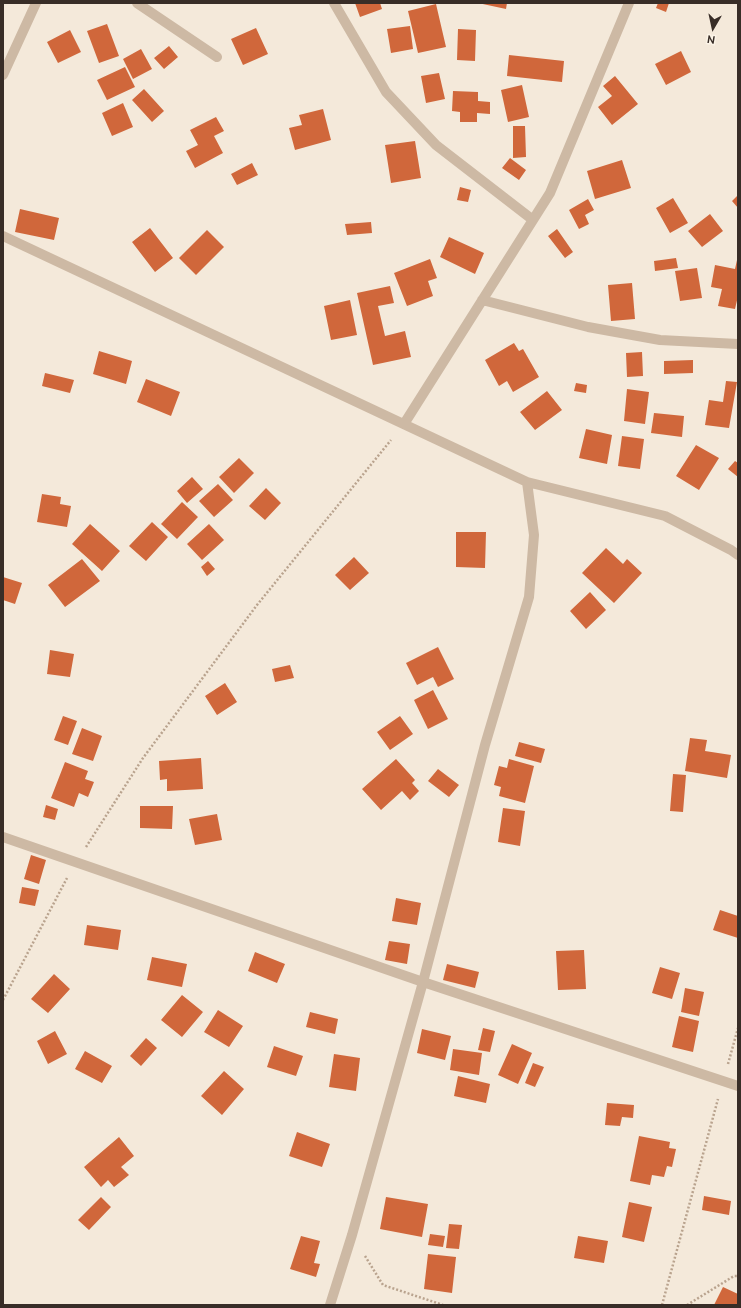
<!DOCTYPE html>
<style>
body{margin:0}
#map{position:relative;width:741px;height:1308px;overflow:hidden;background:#f4e9da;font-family:Ubuntu,sans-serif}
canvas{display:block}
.frame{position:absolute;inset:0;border:4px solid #382d27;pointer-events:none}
.north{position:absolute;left:693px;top:8px;width:40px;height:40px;-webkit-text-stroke:3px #fbf3e6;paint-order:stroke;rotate:189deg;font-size:11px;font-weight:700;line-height:16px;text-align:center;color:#382d27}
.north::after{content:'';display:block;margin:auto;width:14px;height:18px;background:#382d27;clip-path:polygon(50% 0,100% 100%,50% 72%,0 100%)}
</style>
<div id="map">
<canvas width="741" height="1308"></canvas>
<div class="frame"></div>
<div class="north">N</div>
</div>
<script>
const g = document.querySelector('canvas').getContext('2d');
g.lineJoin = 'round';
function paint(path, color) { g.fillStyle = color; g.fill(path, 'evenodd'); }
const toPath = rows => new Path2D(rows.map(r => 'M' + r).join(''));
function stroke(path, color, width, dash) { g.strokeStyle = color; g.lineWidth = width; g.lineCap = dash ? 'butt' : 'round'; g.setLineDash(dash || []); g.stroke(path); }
paint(toPath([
 [355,3,380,3,382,9,360,17],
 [478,3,507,3,506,9],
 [658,3,669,3,666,12,656,8],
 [436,4,446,47,418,53,408,11],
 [107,24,119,56,99,63,87,31],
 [410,26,413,49,391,53,387,29],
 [256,28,268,54,243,65,231,39],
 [458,29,476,30,475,61,457,60],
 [70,30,81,52,58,63,47,42],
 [169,46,178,57,164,69,154,58],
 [141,49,152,69,133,79,123,59],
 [681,51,691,72,666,85,655,64],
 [509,55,564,61,562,82,507,76],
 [125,67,135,87,107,100,97,80],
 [439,73,445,99,426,103,421,76],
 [615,76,638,104,612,125,598,107,612,96,603,86],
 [522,85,529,117,508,122,501,90],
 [144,89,164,111,152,122,132,100],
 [453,91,478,92,478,101,490,102,490,114,477,113,477,122,460,122,460,112,452,111],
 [123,103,133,127,112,136,102,113],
 [323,109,331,140,295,150,289,128,302,125,299,115],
 [216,117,224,131,214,136,223,153,195,168,186,151,198,145,190,130],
 [513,126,525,126,526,157,513,158],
 [415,141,421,178,391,183,385,145],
 [510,158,526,170,519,180,502,168],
 [622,160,631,188,595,199,587,171],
 [252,163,258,175,237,185,231,174],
 [460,187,471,190,468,202,457,200],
 [738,195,738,208,732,201],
 [673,198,688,223,670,233,656,208],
 [588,199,594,210,585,215,589,224,579,229,569,210],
 [20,209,59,218,54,240,15,232],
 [710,214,723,231,702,247,688,231],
 [371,222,372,233,347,235,345,224],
 [150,228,173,258,155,272,132,242],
 [557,229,573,252,565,258,548,236],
 [207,230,224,247,196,275,179,258],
 [449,237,484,253,475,274,440,257],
 [676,258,678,268,655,271,654,261],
 [430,259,437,278,428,281,433,296,407,306,394,273],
 [737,260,738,296,735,309,718,306,722,289,711,287,715,265,735,269],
 [697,268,702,298,680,301,675,271],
 [632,283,635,319,611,321,608,285],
 [390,286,394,303,378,306,385,336,405,331,411,357,373,365,357,293],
 [350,300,357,335,331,340,324,306],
 [514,343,519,351,523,349,539,377,513,392,507,381,499,386,485,360],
 [99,351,132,361,126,384,93,374],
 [642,352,643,376,627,377,626,353],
 [693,360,693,373,664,374,664,361],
 [45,373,74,380,70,393,42,386],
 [146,379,180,392,171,416,137,402],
 [726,381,737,382,729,428,705,425,709,400,723,402],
 [576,383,587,385,586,393,574,391],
 [627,389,649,392,645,424,624,421],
 [547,391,562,410,535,430,520,412],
 [654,413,684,416,682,437,651,433],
 [586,429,612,435,607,464,579,458],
 [622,436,644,439,640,469,618,466],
 [696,445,719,458,699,490,676,476],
 [239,458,254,473,234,493,219,477],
 [735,461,738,463,738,477,728,469],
 [192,477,203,489,187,503,177,491],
 [218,484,233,500,214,517,199,501],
 [266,488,281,503,265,520,249,506],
 [42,494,61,497,60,504,71,506,67,527,37,522],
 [182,502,198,517,177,539,161,524],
 [152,522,168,537,146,561,129,546],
 [90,524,120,551,102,571,72,544],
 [209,524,224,540,202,560,187,544],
 [456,532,486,532,485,568,456,567],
 [606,548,623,564,627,559,642,573,614,603,582,573],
 [354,557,369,573,350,590,335,575],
 [82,559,100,581,65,607,48,585],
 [208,561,215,569,207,576,201,567],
 [3,577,22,583,15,604,3,600],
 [590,592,606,610,586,629,570,611],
 [438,647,454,679,438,687,433,677,417,685,406,663],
 [50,650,74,654,70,677,47,674],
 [290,665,294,678,275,682,272,669],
 [225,683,237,702,217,715,205,696],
 [433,690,448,719,428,729,414,700],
 [63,716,77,721,68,745,54,740],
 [400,716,413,734,390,750,377,732],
 [82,728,102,736,93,761,72,754],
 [690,738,707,740,705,751,731,755,727,778,685,771],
 [519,742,545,749,541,763,515,756],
 [201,758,203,789,167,791,167,779,160,780,159,761],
 [396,759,415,780,412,783,419,791,410,800,402,791,381,810,362,789],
 [509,759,534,766,525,803,499,796,501,787,494,785,499,766,507,768],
 [65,762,88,771,85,779,94,782,88,797,79,793,74,807,51,798],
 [438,769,459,785,449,797,428,781],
 [673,774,686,775,683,812,670,811],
 [46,805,58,809,55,820,43,817],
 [140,806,173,806,172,829,140,828],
 [503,808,525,811,520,846,498,842],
 [217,814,222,840,195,845,189,819],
 [31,855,46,860,39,884,24,879],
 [22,887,39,890,35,906,19,903],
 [396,898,421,903,417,925,392,921],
 [720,910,738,916,738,938,713,930],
 [87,925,121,930,118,950,84,945],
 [389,941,410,944,407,964,385,960],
 [584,950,586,989,558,990,556,951],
 [255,952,285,964,277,983,248,971],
 [152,957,187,964,182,987,147,980],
 [447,964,479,972,475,988,443,980],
 [660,967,680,973,672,999,652,993],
 [54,974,70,989,48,1013,31,999],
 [685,988,704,992,699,1016,681,1012],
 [182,995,203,1012,182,1037,161,1020],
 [218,1010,243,1026,229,1047,204,1032],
 [310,1012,338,1019,335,1034,306,1027],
 [679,1016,699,1021,693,1052,672,1047],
 [483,1028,495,1031,490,1052,478,1050],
 [422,1029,451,1036,445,1060,417,1053],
 [55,1031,67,1054,48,1064,37,1041],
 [146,1038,157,1048,141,1066,130,1056],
 [512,1044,532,1053,518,1084,498,1075],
 [274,1046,303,1056,296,1076,267,1067],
 [453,1049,482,1053,479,1075,450,1070],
 [85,1051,112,1066,102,1083,75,1069],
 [334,1054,360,1058,356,1091,329,1087],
 [533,1063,544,1067,535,1087,525,1083],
 [224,1071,244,1089,222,1115,201,1096],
 [458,1076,490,1084,486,1103,454,1096],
 [607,1103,634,1105,633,1118,622,1117,620,1126,605,1125],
 [297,1132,330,1144,322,1167,289,1156],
 [639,1136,670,1142,669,1148,676,1149,672,1167,667,1166,664,1177,652,1175,650,1185,630,1181],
 [119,1137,134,1156,121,1167,129,1175,114,1187,108,1180,101,1187,84,1167],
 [704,1196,731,1201,729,1215,702,1210],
 [101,1197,111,1207,89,1230,78,1220],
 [386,1197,428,1204,422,1237,380,1229],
 [629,1202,652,1207,644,1242,622,1237],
 [449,1224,462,1225,459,1249,446,1248],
 [430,1234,445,1236,443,1247,428,1245],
 [301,1236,320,1241,314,1263,320,1264,316,1277,290,1269],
 [578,1236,608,1241,604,1263,574,1258],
 [428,1254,456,1257,452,1293,424,1289],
 [723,1287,738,1294,738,1305,714,1305]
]), '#d0673b');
stroke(toPath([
 [86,847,143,758,257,605,391,440],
 [3,1000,67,878],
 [728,1064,738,1028],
 [365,1256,383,1285,443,1305],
 [662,1305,718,1099],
 [687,1305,734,1276,738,1276]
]), '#b9a38e', 2.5, [2, 2]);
stroke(toPath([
 [137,3,217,57],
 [334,3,386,92,436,145,533,220],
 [3,75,36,3],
 [3,236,527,482,665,516,731,550,738,555],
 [482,300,588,327,660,340,738,344],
 [404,424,550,193,629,3],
 [3,837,423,982,738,1086],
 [330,1305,352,1235,423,982,485,745,529,597,534,535,527,482]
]), '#cdb9a4', 10);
</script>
